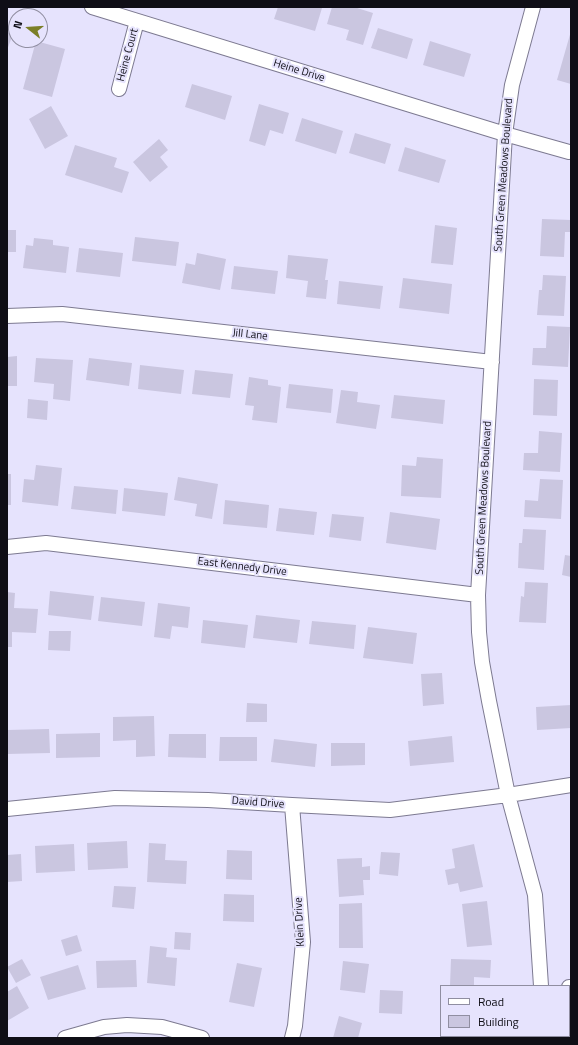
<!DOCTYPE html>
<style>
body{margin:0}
#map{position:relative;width:578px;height:1045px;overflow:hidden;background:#e6e3fd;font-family:"Titillium Web",sans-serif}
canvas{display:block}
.frame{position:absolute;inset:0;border:8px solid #0f0e16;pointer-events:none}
.legend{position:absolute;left:440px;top:985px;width:130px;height:52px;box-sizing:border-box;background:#e6e3fd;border:1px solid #908ea1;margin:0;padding:5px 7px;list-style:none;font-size:12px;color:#0f0e16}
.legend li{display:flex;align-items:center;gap:8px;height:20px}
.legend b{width:20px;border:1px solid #908ea1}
.north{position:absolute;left:8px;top:8px;width:40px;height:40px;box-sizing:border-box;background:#e6e3fd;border:1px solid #908ea1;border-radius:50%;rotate:287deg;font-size:11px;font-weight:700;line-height:16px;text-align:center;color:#0f0e16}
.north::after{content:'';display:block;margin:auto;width:14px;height:18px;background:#7b7f28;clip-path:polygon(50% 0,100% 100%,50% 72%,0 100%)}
</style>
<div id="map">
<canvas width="578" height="1045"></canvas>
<div class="frame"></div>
<ul class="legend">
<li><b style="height:5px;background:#fff"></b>Road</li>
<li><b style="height:11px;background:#cac6e0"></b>Building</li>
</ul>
<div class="north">N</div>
</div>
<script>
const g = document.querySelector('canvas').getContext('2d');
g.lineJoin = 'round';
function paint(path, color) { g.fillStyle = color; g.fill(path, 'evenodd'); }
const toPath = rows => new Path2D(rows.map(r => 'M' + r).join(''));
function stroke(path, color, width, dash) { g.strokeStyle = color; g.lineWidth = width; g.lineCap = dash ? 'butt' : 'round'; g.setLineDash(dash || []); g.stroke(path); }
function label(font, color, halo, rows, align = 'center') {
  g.font = font + ' "Titillium Web",sans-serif'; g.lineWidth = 4; g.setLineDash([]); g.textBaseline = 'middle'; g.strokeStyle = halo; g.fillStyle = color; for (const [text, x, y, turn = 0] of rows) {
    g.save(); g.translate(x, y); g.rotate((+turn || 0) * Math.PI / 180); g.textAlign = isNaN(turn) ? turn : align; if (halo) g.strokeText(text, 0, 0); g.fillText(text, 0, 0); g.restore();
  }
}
paint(toPath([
 [278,7,322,8,315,31,274,19],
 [332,7,354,7,373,13,363,45,346,40,349,30,327,24],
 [378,28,413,39,407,59,371,48],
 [571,31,571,84,557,80],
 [7,32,13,34,7,50],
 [36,41,65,49,52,97,23,89],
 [430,41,471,54,464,77,423,65],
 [192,84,232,96,225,120,185,107],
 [259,104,289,113,283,134,270,130,265,146,249,141],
 [51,106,68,136,45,149,29,119],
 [302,118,343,131,336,154,295,141],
 [355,133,391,144,385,164,349,153],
 [159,139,168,150,160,157,168,167,150,182,133,162],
 [75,145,117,158,114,167,129,172,122,193,65,175],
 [405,147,446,160,439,183,398,171],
 [542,219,571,220,571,232,565,232,564,257,540,256],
 [435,225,457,228,453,265,431,263],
 [7,230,16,230,16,252,7,252],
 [135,237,179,242,176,266,132,261],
 [34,238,53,240,53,245,69,247,66,273,23,268,26,245,33,246],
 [79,248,123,253,120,277,76,272],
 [197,253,226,259,220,290,182,283,186,263,195,265],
 [288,255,328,259,325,280,328,280,326,299,306,297,308,281,286,278],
 [234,266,278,271,275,294,231,289],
 [543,275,566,276,564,316,537,315,539,290,542,290],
 [403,278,452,284,449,314,399,308],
 [339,281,383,286,380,309,337,304],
 [547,326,570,327,568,367,532,365,533,348,546,348],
 [17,356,17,386,7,386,7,357],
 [36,358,73,360,70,401,53,399,54,384,34,382],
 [89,358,132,363,129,386,86,380],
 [140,365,184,370,181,394,138,389],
 [195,370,233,374,230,398,192,394],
 [249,377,268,380,268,385,281,387,277,423,252,420,254,406,245,405],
 [534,379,558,380,557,416,533,415],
 [289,384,333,389,331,413,286,408],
 [341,390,358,392,357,402,380,405,376,429,336,423],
 [394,395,445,400,443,424,391,418],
 [28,399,48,401,47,420,27,418],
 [539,431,562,433,560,472,523,470,524,453,538,453],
 [417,457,443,459,441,498,401,496,402,465,416,466],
 [36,465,62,468,58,506,22,502,24,479,34,480],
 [7,474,11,474,11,505,7,505],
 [178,477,218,484,212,519,195,516,197,504,174,500],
 [540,479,563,480,561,519,524,517,525,500,538,501],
 [74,486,118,490,116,514,71,509],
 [124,488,168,493,165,516,122,511],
 [225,500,269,505,267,528,223,524],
 [279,508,317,512,314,535,276,531],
 [390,512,440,519,436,550,386,543],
 [332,514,364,517,361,541,329,537],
 [523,529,546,530,544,570,518,568,519,543,522,543],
 [565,555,571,556,571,577,562,575],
 [525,582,548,583,546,623,519,622,521,596,524,597],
 [50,591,94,596,91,620,48,615],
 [7,592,15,593,14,608,38,609,36,633,12,632,12,647,7,647],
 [101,597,145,602,142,626,98,621],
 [158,603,190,607,188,628,172,626,170,639,154,637],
 [256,615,300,620,297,643,253,638],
 [203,620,248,625,245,648,201,643],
 [312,621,356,625,354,649,309,644],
 [368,627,417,633,413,664,363,658],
 [49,631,71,631,70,651,48,650],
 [442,673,444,704,423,706,421,674],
 [247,703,267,704,267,722,246,722],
 [571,705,571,728,537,730,536,707],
 [154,716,155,756,136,757,136,740,113,741,113,717],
 [49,729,50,753,7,754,7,730],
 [100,733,100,757,56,758,56,734],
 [169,734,206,734,206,758,168,757],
 [452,736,454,762,410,766,408,741],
 [220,737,257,737,257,761,219,761],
 [274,739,317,744,315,767,271,762],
 [331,743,365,743,365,765,331,766],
 [127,841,128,868,88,870,87,843],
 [149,843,166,844,165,860,187,861,186,884,147,882],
 [74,844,75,871,36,873,35,846],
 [474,844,483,887,460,892,458,883,448,885,445,870,455,868,452,849],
 [227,850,252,851,252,880,226,879],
 [381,852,400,853,398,876,379,874],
 [21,854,22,881,7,882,7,855],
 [362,858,362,867,370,866,370,880,363,880,364,895,339,897,337,859],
 [114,886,136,887,134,909,112,907],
 [224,894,254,895,254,922,223,921],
 [487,901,492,945,467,947,462,904],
 [362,903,363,948,339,948,339,904],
 [175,932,191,933,190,950,174,949],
 [77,935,82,951,66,956,61,940],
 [150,946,167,948,166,957,177,958,175,986,147,983],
 [22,959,31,975,16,983,7,967],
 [451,959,491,960,490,978,474,977,474,986,450,986],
 [136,960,137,987,97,988,96,961],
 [343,961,369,964,365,993,340,990],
 [237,963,262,968,254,1007,229,1002],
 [78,965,86,989,48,1000,40,977],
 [17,986,29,1008,7,1021,7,992],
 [380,990,403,991,402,1014,379,1013],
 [339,1016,362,1023,358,1038,333,1038],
 [465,1036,489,1036,488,1038,464,1038]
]), '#cac6e0');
const street = toPath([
 [92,7,505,134,569,152],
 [533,7,512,85,505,134,478,595,479,632,482,662,489,701,508,795,535,895,541,986],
 [119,89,137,21],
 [7,316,62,314,492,362],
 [7,547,46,543,478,595],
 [7,809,115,798,208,800,292,805,390,810,508,795,571,785],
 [569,987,571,987],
 [65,1038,104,1027,127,1025,162,1027,202,1038],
 [292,1038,295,1026,303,942,292,805],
 [535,1038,535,1036]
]);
stroke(street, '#7d7a91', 16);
stroke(street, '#fff', 14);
label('11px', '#0f0e16', '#e6e3fd', [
 ["Heine Court",128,55,-75],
 ["Heine Drive",299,71,17],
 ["South Green Meadows Boulevard",504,175,-86],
 ["Jill Lane",250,335,6],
 ["South Green Meadows Boulevard",484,498,-87],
 ["East Kennedy Drive",242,567,7],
 ["David Drive",258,803,4],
 ["Klein Drive",300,922,-93]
]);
</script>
